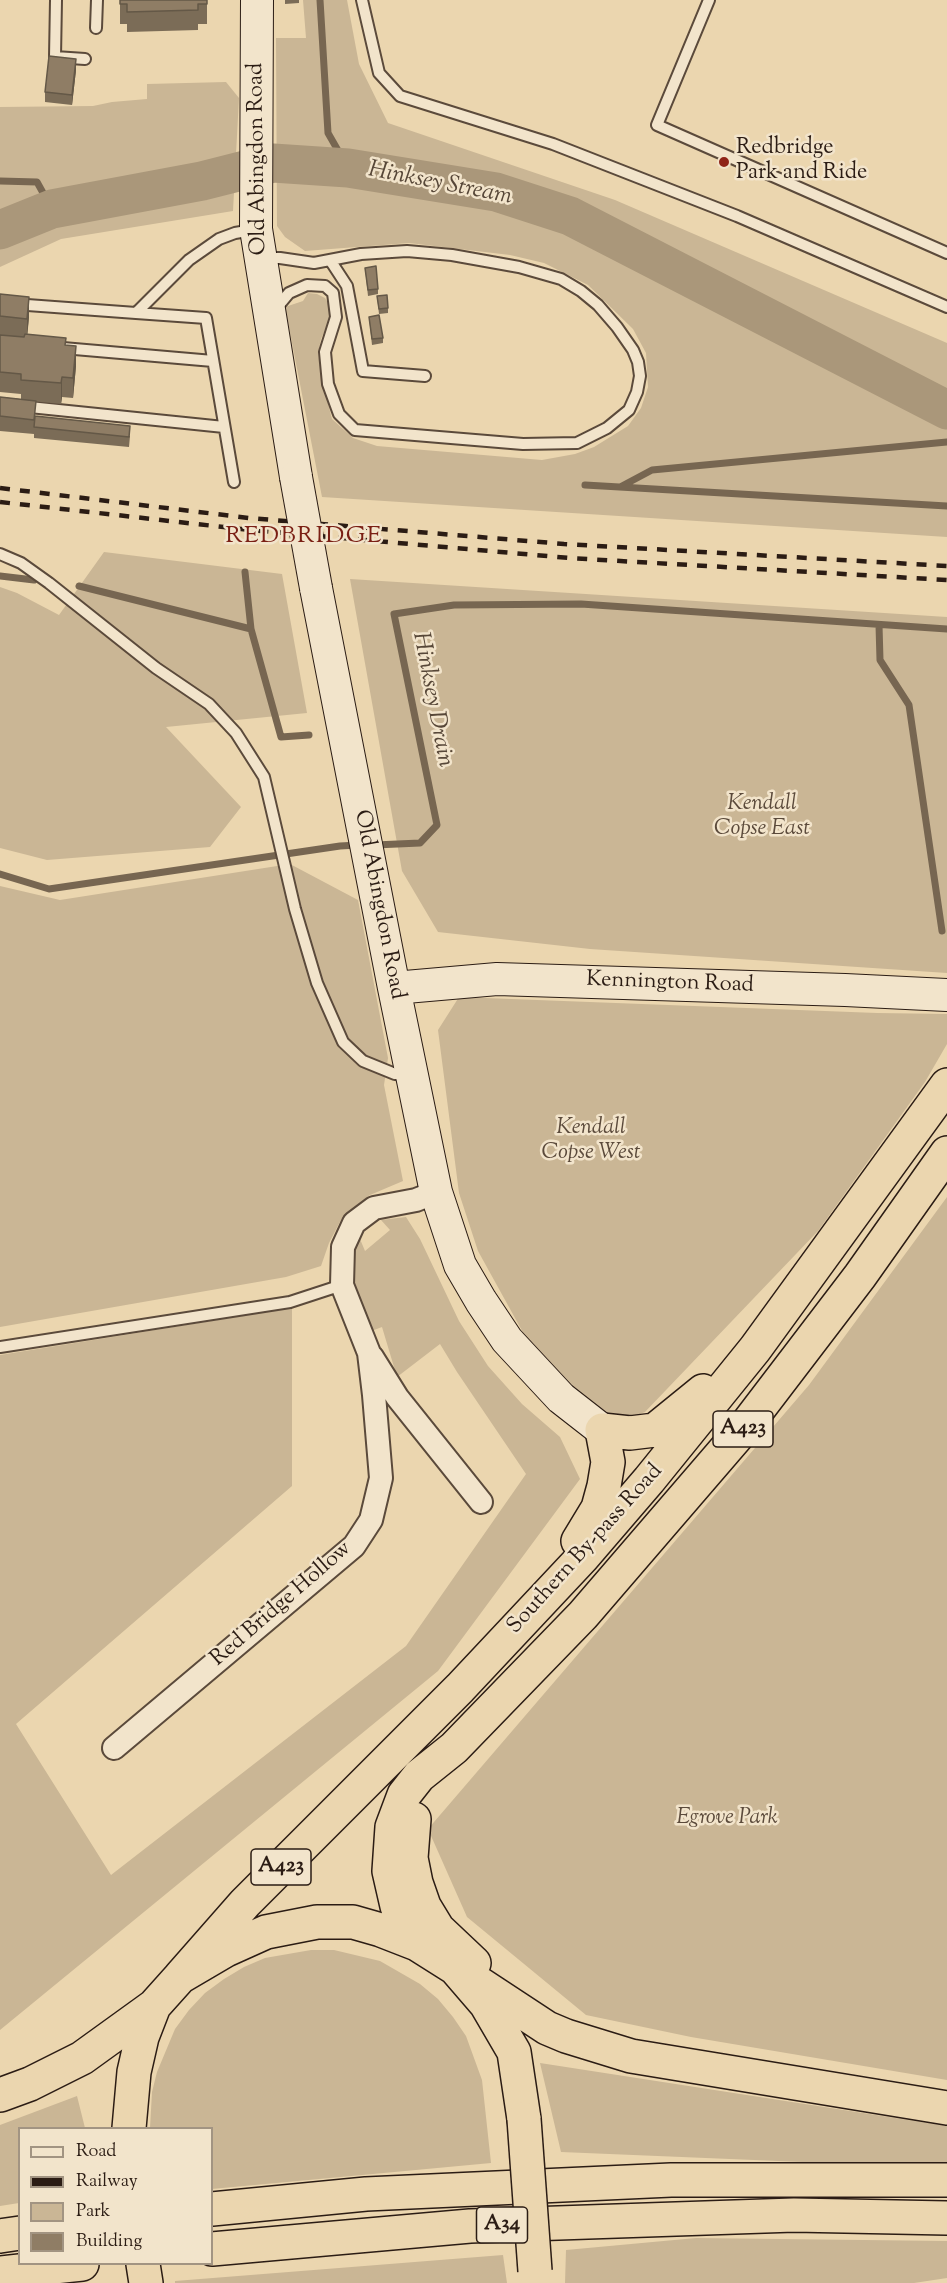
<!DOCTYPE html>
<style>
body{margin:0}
#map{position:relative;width:947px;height:2283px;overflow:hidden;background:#ebd6af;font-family:"Sorts Mill Goudy",serif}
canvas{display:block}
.legend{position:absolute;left:18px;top:2127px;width:195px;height:138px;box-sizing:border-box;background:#f2e4cb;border:2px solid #a29482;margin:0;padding:8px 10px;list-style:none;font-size:18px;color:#2b1c14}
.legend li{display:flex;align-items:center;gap:12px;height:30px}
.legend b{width:30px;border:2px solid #a29482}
</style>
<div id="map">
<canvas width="947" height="2283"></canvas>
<ul class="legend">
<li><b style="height:8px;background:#f2e4cb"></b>Road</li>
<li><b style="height:8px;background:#2b1c14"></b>Railway</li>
<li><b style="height:16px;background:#cab695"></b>Park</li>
<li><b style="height:16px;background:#8f7d65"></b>Building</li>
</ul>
</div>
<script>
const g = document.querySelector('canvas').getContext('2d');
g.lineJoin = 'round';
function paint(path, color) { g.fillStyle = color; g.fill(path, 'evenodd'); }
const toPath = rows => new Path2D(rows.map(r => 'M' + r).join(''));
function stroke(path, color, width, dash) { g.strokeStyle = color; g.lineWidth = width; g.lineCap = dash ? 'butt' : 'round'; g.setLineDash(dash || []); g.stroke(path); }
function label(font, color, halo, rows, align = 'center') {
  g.font = font + ' "Sorts Mill Goudy",serif'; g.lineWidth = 5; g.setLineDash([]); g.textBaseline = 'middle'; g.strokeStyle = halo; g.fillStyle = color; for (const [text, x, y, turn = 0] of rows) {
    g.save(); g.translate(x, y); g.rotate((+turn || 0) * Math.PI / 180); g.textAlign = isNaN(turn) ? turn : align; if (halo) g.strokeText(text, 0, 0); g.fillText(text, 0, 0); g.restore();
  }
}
paint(toPath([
 [303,0,347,0,359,64,388,123,615,200,947,343,947,537,322,497,285,307,303,301,308,293,317,294,325,298,330,306,331,316,321,339,318,353,323,384,332,419,353,438,377,446,542,460,575,454,594,447,628,426,641,408,648,387,646,353,633,329,588,285,544,263,510,255,409,243,305,251,285,237,277,226,276,38,306,38],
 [226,82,239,98,233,211,61,239,0,267,0,107,93,106,112,102,147,99,147,84],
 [104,552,282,574,307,713,166,727,241,807,210,847,47,860,0,848,0,587,17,593,59,615],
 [350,579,947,617,947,973,590,949,438,932,402,871],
 [290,864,358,900,388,1058,384,1085,403,1181,370,1195,343,1216,329,1243,321,1266,286,1277,0,1327,0,886,60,900],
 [459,997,877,1013,947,1014,947,1044,925,1082,818,1231,645,1412,628,1418,605,1415,536,1356,478,1251,459,1193,438,1030],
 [947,1197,947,2080,691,2037,586,2015,467,1917,428,1829,809,1385],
 [406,1217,420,1239,459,1321,488,1366,522,1404,560,1437,580,1479,438,1671,0,2030,0,1355,292,1308,292,1486,16,1724,111,1875,406,1646,526,1474,457,1372,440,1344,397,1377,382,1327,366,1333,350,1274,354,1250,360,1239,365,1251,390,1230,381,1220],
 [311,1950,334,1950,380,1961,420,1984,438,1999,453,2017,466,2036,482,2080,491,2163,212,2189,212,2128,150,2128,152,2092,157,2072,175,2029,189,2010,205,1993,224,1979,244,1967,265,1958],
 [540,2063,947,2126,947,2168,561,2152],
 [77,2096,85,2128,20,2128,19,2203,0,2206,0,2125],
 [696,2238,947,2241,947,2278,914,2283,565,2283,566,2250],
 [503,2255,507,2283,175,2283,175,2281]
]), '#cab695');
stroke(toPath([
 [320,0,328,133,348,168],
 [0,181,37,182,52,209],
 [585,485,947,506],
 [622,486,652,470,947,442],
 [245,572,251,629],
 [0,576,34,580],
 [79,586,251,629,281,737,309,735],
 [879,625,880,660,909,705,942,931],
 [375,845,420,843,437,825,394,614,454,605,581,604,947,629],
 [0,874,49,889,340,846,358,845]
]), '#776651', 7);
stroke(toPath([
 [0,230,52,209,202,181,273,163,348,168,496,192,570,216,947,410]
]), '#aa977a', 39);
const lane = toPath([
 [56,0,55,57,85,59],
 [362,0,379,73,400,96,553,144,737,216,947,307],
 [709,0,657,125,947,253],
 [96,28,97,0],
 [263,258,280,258,314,263,361,254,407,251,452,255,519,267,561,279,581,291,598,305,617,327,633,350,638,362,640,376,637,392,629,410,607,428,577,443,523,444,355,430,339,414,328,384,325,352,336,317,333,293,325,286,307,285,289,293,274,311],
 [330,260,347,286,363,371,425,376],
 [0,303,136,313,189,260,219,239,235,233,253,230],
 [136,313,206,318,234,482],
 [63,348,213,361],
 [0,404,224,427],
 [0,554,21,563,49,583,156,668,209,704,236,733,264,777,295,909,317,983,343,1042,363,1061,395,1074,410,1075],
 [0,1347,290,1302,342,1285]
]);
const street = toPath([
 [372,1357,397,1397,481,1502],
 [114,1748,354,1546,371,1520,381,1478,374,1395,369,1353,342,1285,343,1247,354,1223,374,1208,416,1200,436,1192]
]);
const secondary = toPath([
 [257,0,256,229,296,477],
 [316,588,394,988,436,1192,460,1265,481,1301,507,1340,561,1398,602,1430],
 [394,988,497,979,845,990,947,995]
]);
const highway = toPath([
 [578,1541,598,1508,604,1486,608,1462,602,1430,630,1433,655,1430,703,1391],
 [414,1819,411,1858,416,1883,424,1906,438,1929,474,1963],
 [417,1944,397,1906,389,1871,392,1827,404,1795,419,1776,454,1748,583,1615,744,1428,860,1276,947,1153],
 [180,1977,245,1903,460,1688,582,1558,649,1480,755,1349,947,1085],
 [474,1980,547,2028,566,2036,631,2056,947,2108],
 [0,2095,30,2084,82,2058,154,2006],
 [129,2128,134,2072,142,2037,154,2006,180,1977,226,1950,266,1932,317,1922,353,1922,381,1930,417,1944,455,1968,486,2004,514,2052,524,2119],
 [212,2209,366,2194,671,2180,947,2180],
 [0,2236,20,2233],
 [212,2249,470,2226,794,2215,947,2218],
 [143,2264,146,2283],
 [0,2273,82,2264]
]);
stroke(lane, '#5b4a3b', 14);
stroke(street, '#5b4a3b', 26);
stroke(secondary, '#2b1c14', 34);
stroke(highway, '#2b1c14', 36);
stroke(lane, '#f2e4cb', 10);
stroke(street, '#f2e4cb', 22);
stroke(secondary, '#f2e4cb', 32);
stroke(highway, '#ebd6af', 33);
stroke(toPath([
 [0,488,249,518,564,544,947,566],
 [0,502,250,530,569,558,947,580]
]), '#2b1c14', 4.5, [10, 10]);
const secondaryBridge = toPath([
 [296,477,316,588]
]);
const highwayBridge = toPath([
 [524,2119,535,2271]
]);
stroke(secondaryBridge, '#2b1c14', 34, []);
stroke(highwayBridge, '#2b1c14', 36, []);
stroke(secondaryBridge, '#f2e4cb', 32);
stroke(highwayBridge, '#ebd6af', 33);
paint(toPath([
 [120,0,207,0,207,24,198,24,198,30,127,32,127,24,120,24],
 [285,0,299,0,299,3,285,4],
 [76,70,72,105,45,102,45,92],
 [365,268,378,289,378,294,368,296],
 [0,294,29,317,27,335,66,345,76,366,73,398,62,397,61,404,21,400,21,394,0,392],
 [377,296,388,308,388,313,379,314],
 [369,317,383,338,383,343,372,345],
 [0,397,36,416,130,436,129,447,34,438,34,434,0,431]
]), '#7b6c57');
paint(toPath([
 [76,59,76,70,72,105,72,95],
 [29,297,29,317,27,339,27,319],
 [76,346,76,366,73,398,73,378],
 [62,377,62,397,61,404,61,383]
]), '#645847');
const building = toPath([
 [120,0,207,0,207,4,198,4,198,10,127,12,127,4,120,4,120,0],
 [49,56,76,59,72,95,45,92,49,56],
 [376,266,378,289,368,290,365,268,376,266],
 [0,294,29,297,27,319,0,316,0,294],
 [387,295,388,308,379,309,377,296,387,295],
 [379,315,383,338,372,339,369,317,379,315],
 [25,334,66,338,65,345,76,346,73,378,62,377,61,383,21,380,21,374,0,372,0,335,24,337,25,334],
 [0,397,36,401,34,420,0,416,0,397],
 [35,416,130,426,129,437,34,427,35,416]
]);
paint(building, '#8f7d65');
stroke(building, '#645847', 1.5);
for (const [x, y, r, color] of [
 [724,162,6,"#8f2418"]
]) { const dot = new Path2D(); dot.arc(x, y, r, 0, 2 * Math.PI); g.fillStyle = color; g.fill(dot); stroke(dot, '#f2e4cb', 2); }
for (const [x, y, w] of [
 [743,1429,60],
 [281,1867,60],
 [502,2225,51]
]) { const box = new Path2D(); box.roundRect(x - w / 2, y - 18, w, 36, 4.5); g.fillStyle = '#f2e4cb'; g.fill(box); stroke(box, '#2b1c14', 1.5); }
label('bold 21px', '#2b1c14', null, [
 ["A423",743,1429],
 ["A423",281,1867],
 ["A34",502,2225]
]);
label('22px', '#2b1c14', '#f2e4cb', [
 ["Redbridge",736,149],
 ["Park and Ride",736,174]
], 'left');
label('22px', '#2b1c14', '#f2e4cb', [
 ["Old Abingdon Road",259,159,-91],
 ["Old Abingdon Road",378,905,79],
 ["Kennington Road",670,984,2],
 ["Southern By-pass Road",586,1550,-48],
 ["Red Bridge Hollow",282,1605,-41]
]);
label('italic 22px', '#5b4a3b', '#f2e4cb', [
 ["Kendall",762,805],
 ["Copse East",762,830],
 ["Kendall",591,1129],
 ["Copse West",591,1154],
 ["Egrove Park",727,1819]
]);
label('italic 24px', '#574738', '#f2e4cb', [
 ["Hinksey Stream",440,185,11],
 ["Hinksey Drain",431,700,79]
]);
g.letterSpacing = '1.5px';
label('24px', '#7a1f14', '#f2e4cb', [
 ["REDBRIDGE",304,538]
]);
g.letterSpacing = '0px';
</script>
